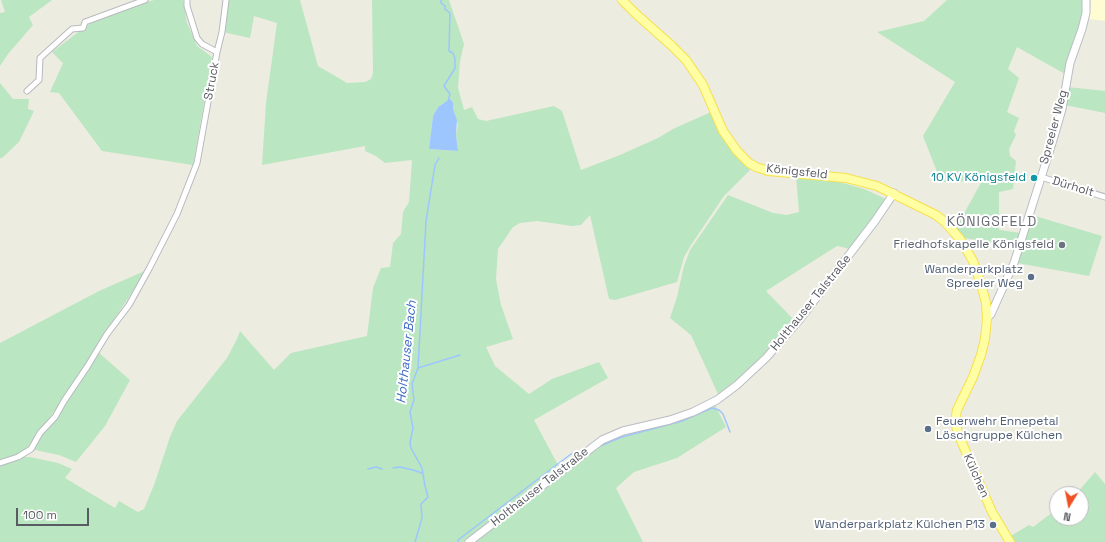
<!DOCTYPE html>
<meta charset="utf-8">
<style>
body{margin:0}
#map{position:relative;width:1105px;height:542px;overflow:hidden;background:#edece0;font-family:"Space Grotesk",sans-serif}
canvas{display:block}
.north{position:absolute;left:1049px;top:486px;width:40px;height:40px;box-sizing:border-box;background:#fff;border:1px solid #bdbdc0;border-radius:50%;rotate:190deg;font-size:11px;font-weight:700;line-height:16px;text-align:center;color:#595b62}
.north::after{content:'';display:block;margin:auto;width:14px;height:18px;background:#ef5123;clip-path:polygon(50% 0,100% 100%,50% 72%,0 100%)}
.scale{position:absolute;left:16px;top:508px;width:73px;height:18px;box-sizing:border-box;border:2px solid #595b62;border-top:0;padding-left:5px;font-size:12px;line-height:14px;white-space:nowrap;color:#595b62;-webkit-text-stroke:3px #fff;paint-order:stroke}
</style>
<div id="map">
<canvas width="1105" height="542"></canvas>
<div class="north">N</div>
<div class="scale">100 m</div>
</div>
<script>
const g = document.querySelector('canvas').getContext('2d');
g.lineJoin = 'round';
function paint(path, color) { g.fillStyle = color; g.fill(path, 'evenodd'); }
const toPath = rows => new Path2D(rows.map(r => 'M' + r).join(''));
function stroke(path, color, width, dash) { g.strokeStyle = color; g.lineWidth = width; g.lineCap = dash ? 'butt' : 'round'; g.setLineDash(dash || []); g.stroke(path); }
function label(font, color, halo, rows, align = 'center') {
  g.font = font + ' "Space Grotesk",sans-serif'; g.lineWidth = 4; g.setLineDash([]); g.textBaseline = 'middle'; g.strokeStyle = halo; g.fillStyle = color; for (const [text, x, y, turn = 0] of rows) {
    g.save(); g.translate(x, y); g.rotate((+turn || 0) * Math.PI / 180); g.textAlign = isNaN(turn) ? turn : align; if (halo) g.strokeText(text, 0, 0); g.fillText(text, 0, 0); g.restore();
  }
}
paint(toPath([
 [1091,0,1105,0,1105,21,1089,19]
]), '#fffbd2');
paint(toPath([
 [1,0,52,0,29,17,33,25,8,54,0,66,0,13,5,12],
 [154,0,183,0,187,23,197,46,212,57,193,165,102,151,59,93,50,92,63,63,52,52,85,27,101,17],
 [227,0,300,0,318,66,347,83,365,82,371,79,373,73,372,0,449,0,464,44,460,61,458,88,464,110,472,107,478,119,486,121,554,106,562,111,581,170,620,155,658,138,673,129,711,112,737,156,750,170,724,196,691,245,684,257,677,282,615,300,609,299,590,215,581,225,572,226,537,221,520,223,513,227,498,249,496,279,501,305,513,339,486,347,495,366,529,394,552,379,599,362,608,378,534,420,558,465,481,530,485,535,596,447,615,438,693,417,715,405,726,427,677,458,634,472,616,488,643,542,0,542,0,343,99,291,147,270,103,336,73,386,24,452,17,454,25,457,30,457,58,463,72,469,65,478,115,508,119,501,138,512,144,509,154,485,170,437,177,421,227,358,237,339,240,331,274,370,291,353,367,336,373,288,381,268,390,267,393,243,401,234,403,212,409,202,412,160,385,163,376,156,365,151,365,146,262,165,266,103,277,23,254,16,250,38,223,32],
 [444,103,453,103,453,109,458,125,456,135,458,151,429,149,433,116,438,107],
 [947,0,1083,0,1082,16,1065,74,1017,47,1008,69,1019,78,1007,112,1019,118,1014,131,1016,135,1009,149,1010,156,1016,161,1013,189,999,192,999,230,1021,233,1032,215,1102,236,1089,276,1017,263,1020,250,995,243,964,238,956,228,982,181,941,182,923,136,955,82,877,32,924,21],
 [0,83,13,99,29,99,28,109,34,111,19,142,2,158,0,158],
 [1067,87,1105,91,1105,113,1065,105],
 [796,176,839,182,864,189,886,199,849,249,846,248,837,246,766,291,795,321,758,360,740,377,718,394,691,335,670,318,677,297,684,266,690,250,728,195,773,213,787,215,799,212],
 [98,352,130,380,105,426,76,462,59,455,35,450,35,446,39,436,66,400],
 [1095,472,1105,484,1105,542,1012,542,1009,537,1029,525,1033,527,1057,509,1057,518,1081,518,1081,494,1076,494]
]), '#bae6c1');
paint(toPath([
 [450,99,451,100,453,103,453,109,457,120,456,135,458,151,429,149,433,116,438,107]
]), '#9dc6ff');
stroke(toPath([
 [441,0,441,3,445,6,445,9,450,13,449,51,453,53,455,59,455,68,444,86,450,94,448,101],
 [418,368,460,355],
 [600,446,622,437,682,421,712,408,719,410,723,414,730,432],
 [393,468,400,467,413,470,422,473],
 [368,469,376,467,382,469],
 [415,542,422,518,421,504,428,497,425,486,422,468,411,448,410,443,413,428,410,412,414,400,412,384,418,368,426,221,435,165,439,158],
 [458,542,458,540,571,454,583,451]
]), '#9dc6ff', 1.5);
const street = toPath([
 [187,0,187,6,197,38,202,44,217,52],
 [27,91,39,80,40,58,72,29,83,28,85,22,145,0],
 [1041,177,1105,197],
 [0,463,18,457,31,449,40,433,55,417,64,401,87,367,107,334,129,305,150,267,177,214,197,163,217,52,222,32,226,0]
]);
const secondary = toPath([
 [987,318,991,314,1014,263,1053,140,1062,109,1070,63,1082,29,1086,13,1086,0],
 [469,542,602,440,623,431,670,420,693,412,717,400,737,385,766,358,800,319,875,221,894,193]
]);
const primary = toPath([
 [622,0,636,14,671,45,686,60,703,85,723,131,737,151,749,163,756,167,768,171,846,178,877,186,936,215,945,222,960,239,973,261,981,284,986,303,987,318,985,339,981,355,973,377,957,410,955,422,959,436,992,512,1010,542]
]);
stroke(street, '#b8b9c0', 7);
stroke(secondary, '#bbbdc5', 9);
stroke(primary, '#f6e04f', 10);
stroke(street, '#fff', 5);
stroke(secondary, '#fff', 7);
stroke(primary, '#fffea2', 8);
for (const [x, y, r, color] of [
 [1034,178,4,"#0f9aa8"],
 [1062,245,4,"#6b7280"],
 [1031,277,4,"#5c6f8a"],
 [928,429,4,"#5c6f8a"],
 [993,525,4,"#5c6f8a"]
]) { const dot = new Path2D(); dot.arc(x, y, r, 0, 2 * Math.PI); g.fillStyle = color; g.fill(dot); stroke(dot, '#fff', 1.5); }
label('12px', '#595b62', '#fff', [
 ["Struck",212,81,-80],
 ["Spreeler Weg",1054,127,-75],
 ["Königsfeld",797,172,6],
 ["Dürholt",1073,187,17],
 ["Holthauser Talstraße",811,303,-51],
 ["Külchen",976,476,66],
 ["Holthauser Talstraße",540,487,-38]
]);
label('12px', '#0d838f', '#fff', [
 ["10 KV Königsfeld",1026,178]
], 'right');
label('12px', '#5b616d', '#fff', [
 ["Friedhofskapelle Königsfeld",1054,245]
], 'right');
label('12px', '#4e5e75', '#fff', [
 ["Wanderparkplatz",1023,270],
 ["Spreeler Weg",1023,284],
 ["Feuerwehr Ennepetal",936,422,"left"],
 ["Löschgruppe Külchen",936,436,"left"],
 ["Wanderparkplatz Külchen P13",985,525]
], 'right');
label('italic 13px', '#3c6bc6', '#fff', [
 ["Holthauser Bach",407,352,-84]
]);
g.letterSpacing = '1px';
label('14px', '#6a6d74', '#fff', [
 ["KÖNIGSFELD",992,222]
]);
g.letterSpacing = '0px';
</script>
